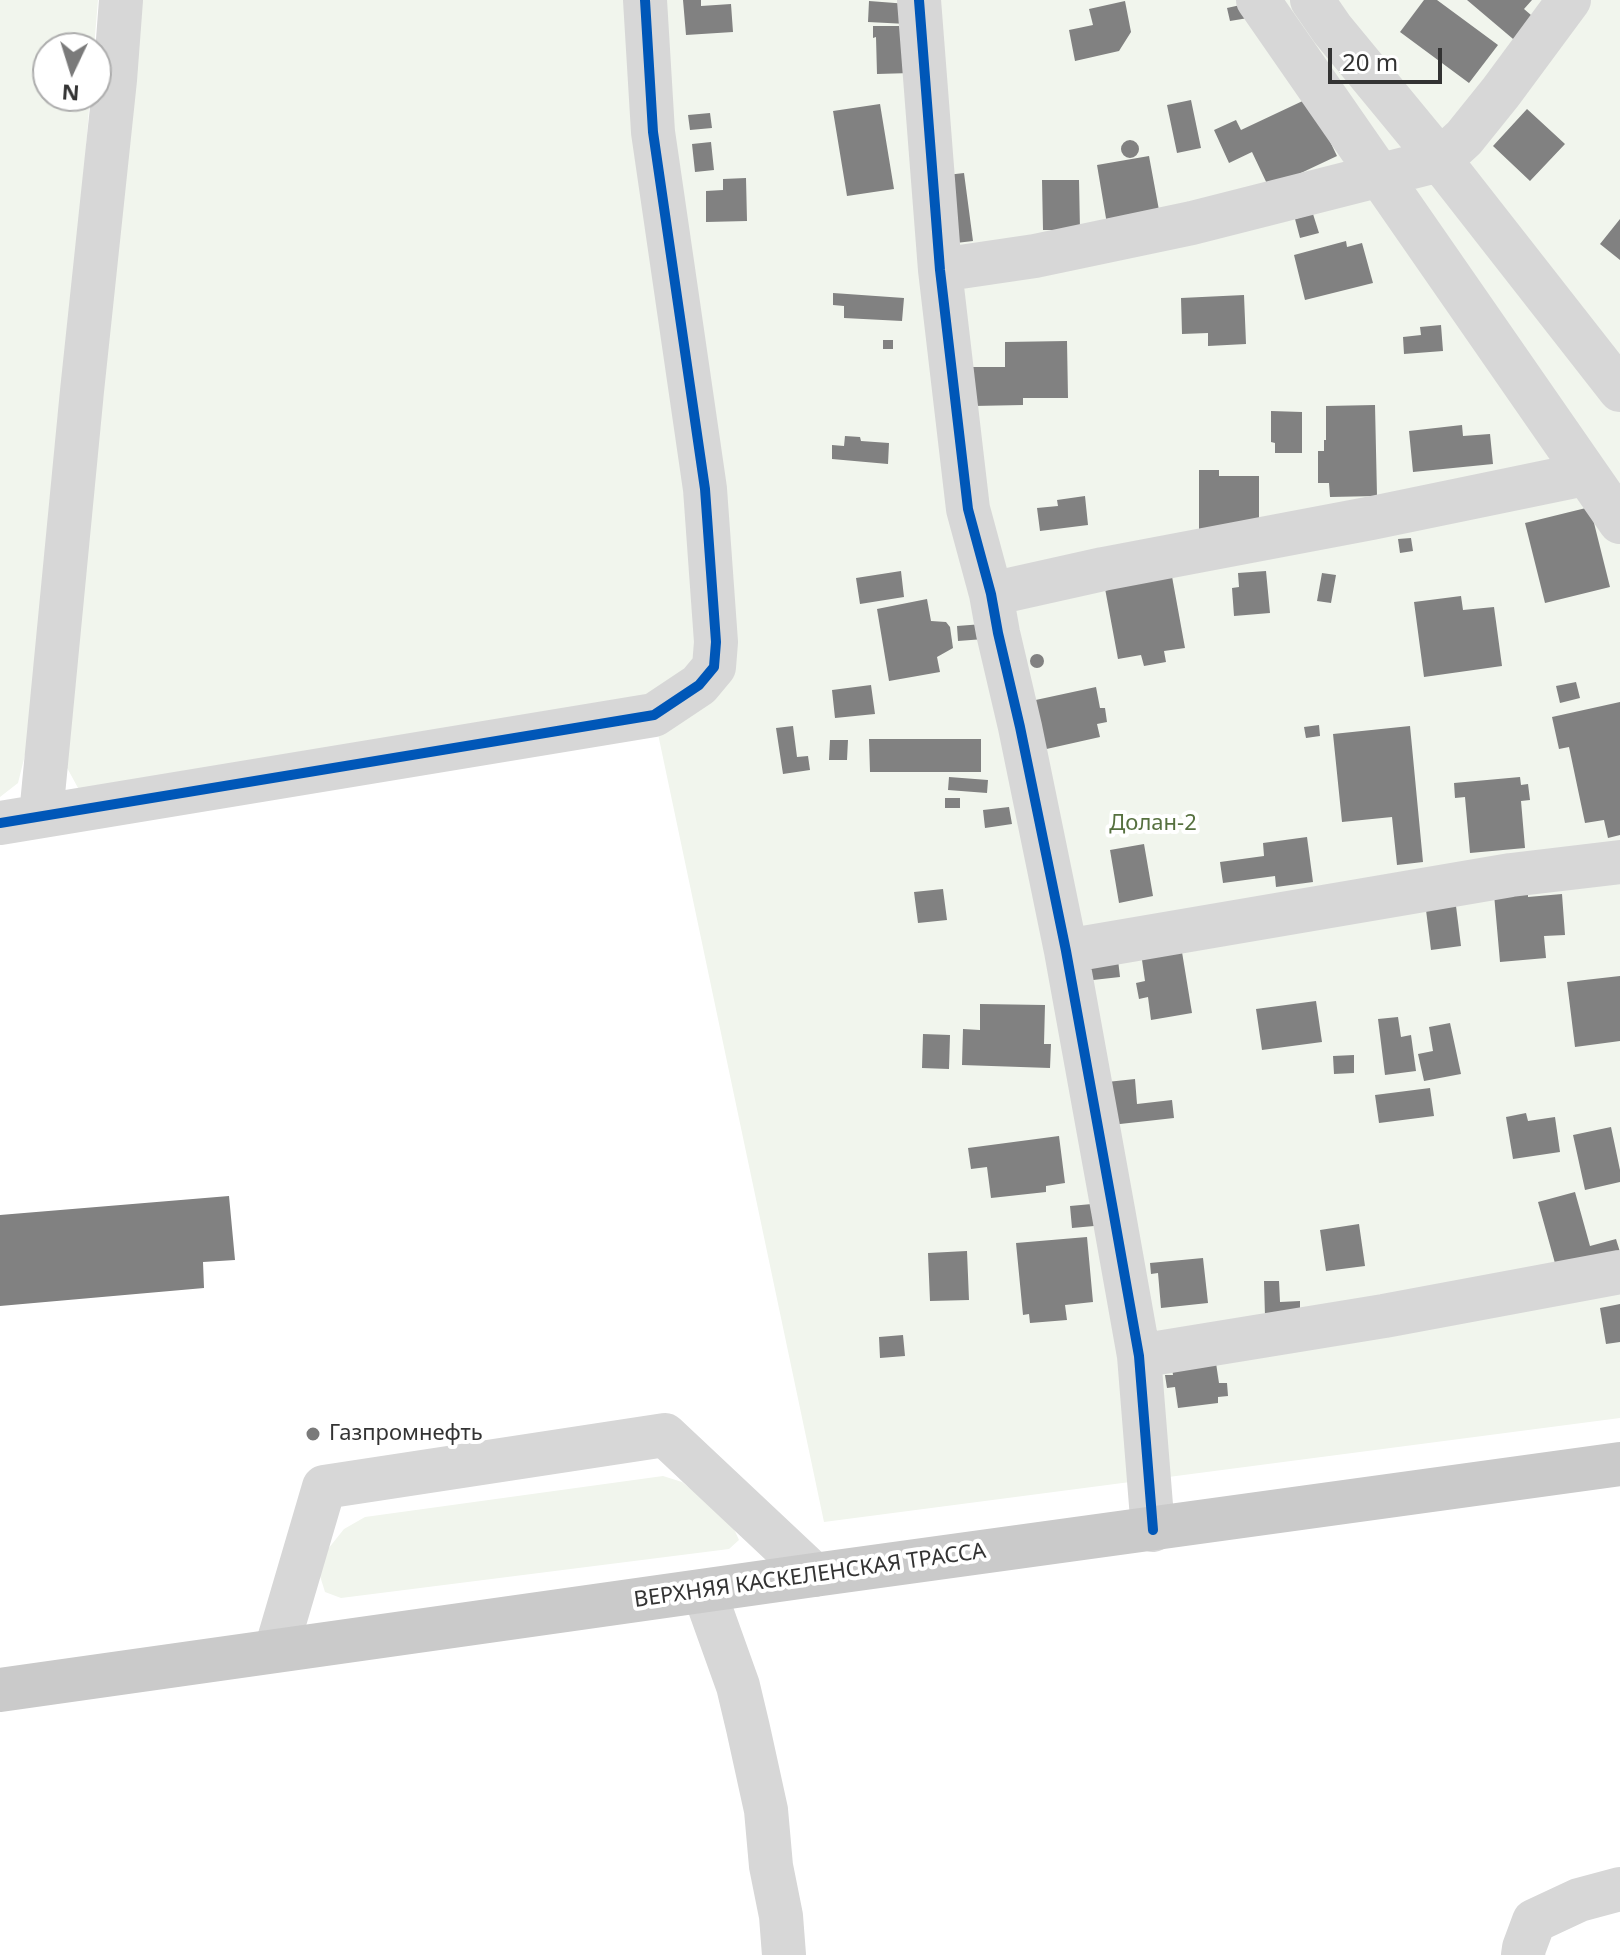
<!DOCTYPE html>
<meta charset="utf-8">
<style>
body{margin:0}
#map{position:relative;width:1620px;height:1955px;overflow:hidden;background:#fff;font-family:"Noto Sans",sans-serif}
canvas{display:block}
.north{position:absolute;left:32px;top:32px;width:80px;height:80px;box-sizing:border-box;background:#fff;border:2px solid #adadad;border-radius:50%;rotate:184deg;font-size:22px;font-weight:700;line-height:32px;text-align:center;color:#333}
.north::after{content:'';display:block;margin:auto;width:28px;height:36px;background:#7a7a7a;clip-path:polygon(50% 0,100% 100%,50% 72%,0 100%)}
.scale{position:absolute;left:1328px;top:48px;width:114px;height:36px;box-sizing:border-box;border:4px solid #333;border-top:0;padding-left:10px;font-size:24px;line-height:28px;white-space:nowrap;color:#333;-webkit-text-stroke:6px #fff;paint-order:stroke}
</style>
<div id="map">
<canvas width="1620" height="1955"></canvas>
<div class="north">N</div>
<div class="scale">20 m</div>
</div>
<script>
const g = document.querySelector('canvas').getContext('2d');
g.lineJoin = 'round';
function paint(path, color) { g.fillStyle = color; g.fill(path, 'evenodd'); }
const toPath = rows => new Path2D(rows.map(r => 'M' + r).join(''));
function stroke(path, color, width, dash) { g.strokeStyle = color; g.lineWidth = width; g.lineCap = dash ? 'butt' : 'round'; g.setLineDash(dash || []); g.stroke(path); }
function label(font, color, halo, rows, align = 'center') {
  g.font = font + ' "Noto Sans",sans-serif'; g.lineWidth = 8; g.setLineDash([]); g.textBaseline = 'middle'; g.strokeStyle = halo; g.fillStyle = color; for (const [text, x, y, turn = 0] of rows) {
    g.save(); g.translate(x, y); g.rotate((+turn || 0) * Math.PI / 180); g.textAlign = isNaN(turn) ? turn : align; if (halo) g.strokeText(text, 0, 0); g.fillText(text, 0, 0); g.restore();
  }
}
paint(toPath([
 [0,0,98,0,94,48,48,48,48,96,90,96,62,467,36,711,18,783,0,797],
 [138,0,635,0,706,656,651,702,84,799,65,764],
 [645,0,1620,0,1620,1418,824,1522,654,715,699,685],
 [663,1476,682,1482,718,1511,734,1529,739,1540,729,1549,341,1598,325,1592,320,1576,324,1554,344,1529,365,1517]
]), '#f1f5ed');
paint(toPath([
 [683,0,701,0,701,6,731,4,733,32,686,35],
 [1424,0,1437,0,1498,45,1469,83,1400,32],
 [1467,0,1532,0,1524,9,1538,21,1519,44],
 [869,1,908,4,907,24,868,22],
 [1125,1,1131,32,1119,51,1075,61,1069,30,1093,25,1089,9],
 [1245,4,1248,18,1230,21,1227,8],
 [873,26,901,26,911,73,877,74,876,37,873,38],
 [1309,98,1337,156,1269,188,1252,152,1229,163,1214,130,1236,120,1241,130],
 [1191,100,1201,148,1177,153,1167,105],
 [880,104,894,189,847,196,833,111],
 [1527,109,1565,144,1530,181,1493,146],
 [710,113,712,128,690,130,688,115],
 '1121 149a9 9 0 1 1 18 0a9 9 0 1 1-18 0Z',
 [711,142,714,170,695,172,692,144],
 [1149,156,1161,221,1108,230,1097,165],
 [964,173,973,241,956,243,947,175],
 [746,178,747,221,706,222,706,191,723,190,723,179],
 [1042,180,1079,180,1080,230,1043,230],
 [1313,214,1319,233,1300,238,1295,219],
 [1620,219,1620,260,1600,244],
 [1346,241,1347,247,1362,243,1373,283,1305,300,1294,255],
 [833,293,904,298,902,321,844,318,844,306,833,305],
 [1244,295,1246,344,1208,346,1208,333,1182,334,1181,298],
 [1441,325,1443,351,1404,354,1403,337,1421,335,1420,327],
 [883,340,893,340,893,349,883,349],
 [1067,341,1068,398,1023,398,1023,405,973,406,970,367,1005,367,1005,342],
 [1375,405,1377,496,1330,497,1329,483,1318,483,1318,451,1324,451,1324,440,1326,440,1326,406],
 [1271,411,1302,412,1302,453,1275,453,1275,443,1271,442],
 [1462,425,1463,436,1490,434,1493,464,1413,472,1409,431],
 [845,436,860,437,861,441,889,443,888,464,832,459,832,445,844,446],
 [1199,470,1219,470,1219,476,1259,476,1259,524,1199,536],
 [1085,496,1088,525,1040,531,1037,508,1058,506,1057,500],
 [1590,507,1610,587,1545,603,1525,523],
 [1411,538,1413,551,1400,553,1398,539],
 [901,571,904,597,860,604,856,578],
 [1171,571,1185,648,1164,651,1166,662,1144,666,1141,655,1118,659,1104,583],
 [1266,571,1270,613,1234,616,1232,588,1239,587,1238,573],
 [1322,573,1336,575,1331,603,1317,601],
 [1461,596,1463,610,1494,607,1502,666,1424,677,1414,602],
 [927,599,931,621,946,622,950,627,953,648,937,657,940,672,889,681,877,609],
 [983,624,984,639,958,641,957,626],
 '1030 661a7 7 0 1 1 14 0a7 7 0 1 1-14 0Z',
 [1576,682,1580,698,1560,703,1556,686],
 [871,685,875,714,835,718,832,690],
 [1096,687,1100,708,1105,708,1107,722,1097,724,1100,737,1042,750,1031,701],
 [1620,702,1620,835,1608,838,1604,820,1585,823,1569,747,1559,749,1552,717],
 [1319,725,1320,736,1306,738,1304,727],
 [793,726,797,757,808,756,810,770,783,774,776,728],
 [1410,726,1423,862,1397,865,1392,817,1342,822,1333,734],
 [869,739,981,739,981,772,870,772],
 [830,740,848,740,847,760,829,760],
 [949,777,988,780,987,793,948,790],
 [1520,777,1521,785,1528,784,1530,800,1521,801,1525,848,1470,853,1465,797,1455,798,1454,783],
 [945,798,960,798,960,808,945,808],
 [1009,807,1012,824,985,828,983,810],
 [1307,837,1313,882,1276,887,1275,876,1223,883,1220,862,1264,856,1263,843],
 [1144,844,1153,896,1119,903,1110,850],
 [943,889,947,920,918,923,914,892],
 [1528,890,1528,897,1562,894,1565,935,1544,936,1546,958,1500,962,1494,894],
 [1455,898,1461,946,1431,950,1425,902],
 [1181,946,1192,1013,1151,1020,1148,997,1139,999,1136,983,1145,981,1141,953],
 [1117,951,1120,977,1084,981,1082,956],
 [1620,976,1620,1041,1575,1047,1567,982],
 [1316,1001,1322,1042,1262,1050,1256,1009],
 [980,1004,1045,1005,1044,1044,1051,1044,1050,1068,962,1065,963,1029,980,1030],
 [1398,1017,1401,1037,1411,1035,1416,1071,1385,1075,1378,1019],
 [1450,1023,1461,1074,1424,1081,1418,1054,1433,1051,1429,1027],
 [923,1034,950,1035,949,1069,922,1068],
 [1354,1055,1354,1073,1334,1074,1333,1056],
 [1135,1079,1137,1104,1172,1100,1174,1118,1111,1125,1107,1082],
 [1430,1088,1434,1116,1379,1123,1375,1095],
 [1526,1113,1528,1121,1555,1117,1560,1152,1513,1159,1506,1117],
 [1611,1127,1620,1170,1620,1182,1585,1190,1573,1135],
 [1059,1136,1065,1183,1046,1186,1046,1192,991,1198,987,1167,971,1169,968,1148],
 [1575,1192,1590,1246,1616,1239,1620,1252,1558,1274,1538,1202],
 [229,1196,235,1260,203,1262,204,1288,0,1306,0,1215],
 [1092,1204,1094,1226,1072,1228,1070,1206],
 [1359,1224,1365,1266,1326,1271,1320,1230],
 [1087,1237,1093,1302,1065,1305,1067,1320,1030,1323,1029,1314,1023,1315,1016,1243],
 [967,1251,969,1300,930,1301,928,1253],
 [1203,1258,1208,1303,1161,1308,1158,1273,1151,1274,1150,1263],
 [1264,1281,1279,1281,1280,1302,1300,1301,1300,1311,1265,1316],
 [1620,1304,1620,1342,1606,1344,1600,1308],
 [903,1335,905,1356,880,1358,879,1337],
 [1216,1363,1219,1383,1227,1383,1228,1396,1218,1397,1218,1403,1178,1408,1175,1387,1167,1388,1165,1375,1173,1375,1172,1368]
]), '#818181');
stroke(toPath([
 [919,0,940,270,968,509,991,594,998,633,1020,727,1066,951,1113,1210,1139,1356,1153,1530],
 [1258,0,1620,522],
 [1312,0,1332,29,1440,160,1620,390],
 [940,270,1035,256,1192,223,1440,160,1464,138,1501,92,1569,0],
 [991,594,1103,569,1372,518,1585,474],
 [41,815,82,391,115,80,121,0],
 [0,823,654,715,699,685,714,667,716,642,705,489,653,132,645,0],
 [1066,951,1511,875,1620,862],
 [1139,1356,1384,1316,1620,1272],
 [704,1591,738,1686,748,1728,766,1810,771,1866,781,1916,784,1955],
 [276,1650,324,1487,665,1435,814,1575],
 [1523,1955,1524,1948,1534,1921,1579,1900,1620,1889]
]), '#d7d7d7', 44);
stroke(toPath([
 [0,1690,814,1575,1620,1464]
]), '#cacaca', 44);
stroke(toPath([
 [919,0,940,270,968,509,991,594,998,633,1020,727,1066,951,1113,1210,1139,1356,1153,1530],
 [0,823,654,715,699,685,714,667,716,642,705,489,653,132,645,0]
]), '#0057b8', 10);
for (const [x, y, r, color] of [
 [313,1434,8,"#7a7a7a"]
]) { const dot = new Path2D(); dot.arc(x, y, r, 0, 2 * Math.PI); g.fillStyle = color; g.fill(dot); stroke(dot, '#fff', 3); }
label('22px', '#56703f', '#fff', [
 ["Долан-2",1153,824]
]);
label('22px', '#333', '#fff', [
 ["Газпромнефть",329,1434]
], 'left');
label('22px', '#333', '#fff', [
 ["ВЕРХНЯЯ КАСКЕЛЕНСКАЯ ТРАССА",810,1576,-8]
]);
</script>
